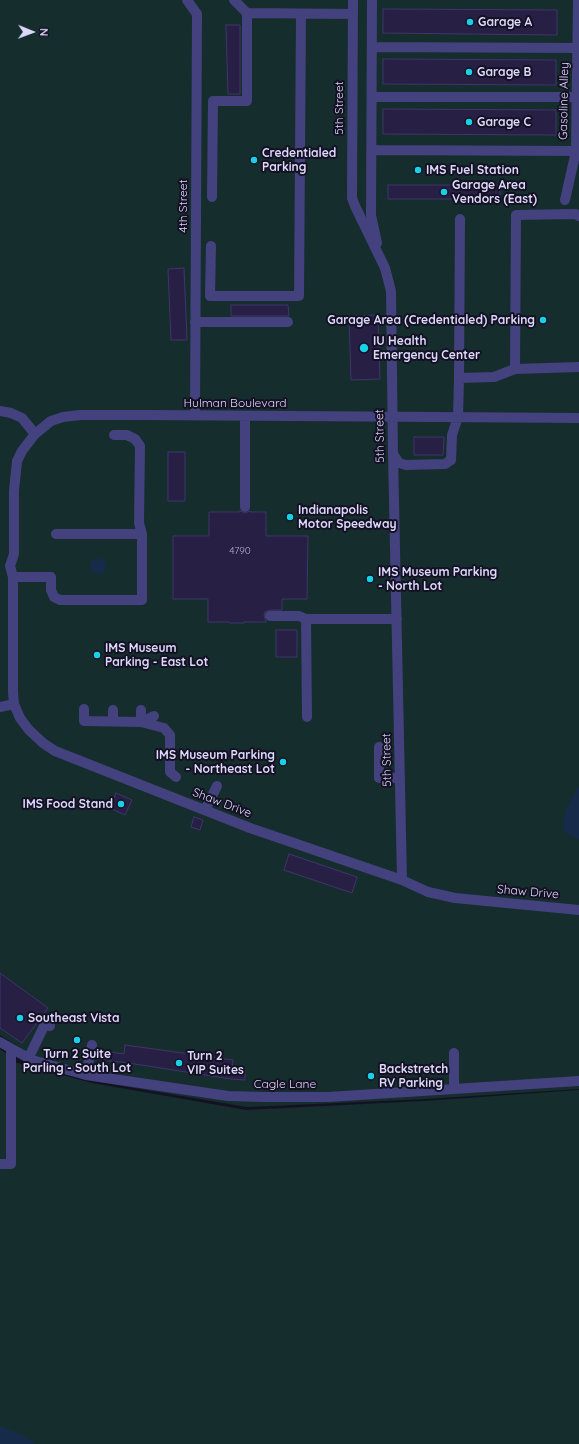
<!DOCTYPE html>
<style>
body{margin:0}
#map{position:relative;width:579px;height:1444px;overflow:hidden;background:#151124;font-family:Quicksand,sans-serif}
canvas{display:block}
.north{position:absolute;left:12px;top:12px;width:40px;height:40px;-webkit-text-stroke:3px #151124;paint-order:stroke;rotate:91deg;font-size:11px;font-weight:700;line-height:16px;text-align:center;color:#ddd9fb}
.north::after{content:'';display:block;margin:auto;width:14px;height:18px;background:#ddd9fb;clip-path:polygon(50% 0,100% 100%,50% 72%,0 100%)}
</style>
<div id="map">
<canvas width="579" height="1444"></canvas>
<div class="north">N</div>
</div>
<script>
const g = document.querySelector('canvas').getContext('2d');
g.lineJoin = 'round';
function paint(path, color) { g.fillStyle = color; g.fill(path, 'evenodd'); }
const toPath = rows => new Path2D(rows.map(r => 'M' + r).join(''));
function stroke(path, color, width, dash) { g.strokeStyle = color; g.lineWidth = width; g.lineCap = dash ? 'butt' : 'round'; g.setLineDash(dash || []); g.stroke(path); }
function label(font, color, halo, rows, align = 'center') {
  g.font = font + ' Quicksand,sans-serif'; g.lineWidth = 4; g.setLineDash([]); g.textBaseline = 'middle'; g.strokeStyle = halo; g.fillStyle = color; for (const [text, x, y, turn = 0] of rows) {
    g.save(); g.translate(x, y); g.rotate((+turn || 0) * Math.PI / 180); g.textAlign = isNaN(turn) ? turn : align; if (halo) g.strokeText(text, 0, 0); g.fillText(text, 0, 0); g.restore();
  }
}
paint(toPath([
 [0,0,579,0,579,1089,426,1099,247,1107,93,1081,44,1069,24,1063,24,1050,0,1035],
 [0,1049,10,1056,10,1061,92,1083,246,1110,424,1101,579,1090,579,1444,0,1444]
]), '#152e2d');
paint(toPath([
 '90 566a8 8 0 1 1 16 0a8 8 0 1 1-16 0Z',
 [579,786,579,839,577,839,567,833,564,829,563,822,566,809],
 [0,1426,21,1434,35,1444,0,1444]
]), '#162a4a');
const building = toPath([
 [383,9,557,10,557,35,383,33,383,9],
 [226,25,240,25,240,94,228,94,226,25],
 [383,59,556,60,556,85,383,84,383,59],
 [383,109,556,110,556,135,383,134,383,109],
 [388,185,500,185,500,199,388,199,388,185],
 [184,268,187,340,171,340,168,269,184,268],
 [231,305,288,305,289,316,231,316,231,305],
 [378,315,380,379,351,380,349,316,378,315],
 [414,437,444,437,443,455,414,455,414,437],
 [168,452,185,452,185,501,168,501,168,452],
 [240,511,245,513,250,511,250,512,266,512,266,536,308,536,307,599,282,599,282,610,270,610,265,612,264,616,266,622,244,622,244,623,230,623,229,622,208,622,208,599,173,599,173,536,209,536,209,512,240,512,240,511],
 [276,630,297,630,297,657,276,657,276,630],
 [116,793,132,800,125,815,110,808,116,793],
 [194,817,203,820,200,830,191,827,194,817],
 [289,854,357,877,352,893,284,870,289,854],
 [0,973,48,1008,22,1043,0,1028,0,973],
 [125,1045,233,1060,232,1070,245,1070,245,1080,231,1079,122,1062,109,1061,109,1060,103,1059,104,1051,124,1054,125,1045]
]);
paint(building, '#271f44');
stroke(building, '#40346d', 1);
stroke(toPath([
 [187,0,197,14,195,415],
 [234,0,247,13,353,14],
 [353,0,352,198,355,206,385,268,391,291,393,454,402,880],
 [372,0,371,215,377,243],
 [372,47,578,48],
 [372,97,577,97],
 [372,150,576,151],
 [212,197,213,101,247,101,247,13],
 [565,200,576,151,578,0],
 [211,246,210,296,299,296,301,14],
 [195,322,288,322],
 [515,369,516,215,576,214,579,216],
 [459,378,460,219],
 [0,411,11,413,22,418,35,434],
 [393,454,399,463,406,465,445,464,451,460,452,435,458,417,459,378,494,377,515,369,579,367],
 [245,507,245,416],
 [56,534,142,534],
 [10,566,13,577,13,692,14,704,20,718,29,730,43,743,55,751,250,828,402,880,428,892,455,898,579,910],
 [10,566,14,554,14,491,17,461,22,451,35,434,51,421,63,417,80,415,147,415,579,418],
 [13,577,51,577,51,590,54,597,60,600,142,600,142,534,139,523,140,446,135,439,127,435,114,435],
 [270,616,299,616,306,619,397,619],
 [306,619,307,717],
 [0,707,14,704],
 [84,709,84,721,141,722,164,728,170,735,170,772,176,777],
 [113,710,113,721],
 [141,710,141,722,154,716],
 [379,747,379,778,400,778],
 [205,810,217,786],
 [0,1042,32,1060,86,1075,228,1096,264,1097,328,1097,579,1081],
 [454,1053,454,1089],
 [28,1059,45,1024,50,1026],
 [86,1075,92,1045],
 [0,1164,11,1164,11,1049]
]), '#44417f', 10);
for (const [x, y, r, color] of [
 [470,22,4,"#19d1e7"],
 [469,72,4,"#19d1e7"],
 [469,122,4,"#19d1e7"],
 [254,160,4,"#19d1e7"],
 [418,170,4,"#19d1e7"],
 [444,192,4,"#19d1e7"],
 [543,320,4,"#19d1e7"],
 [364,348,5,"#19d1e7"],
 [290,517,4,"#19d1e7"],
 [370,579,4,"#19d1e7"],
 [97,655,4,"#19d1e7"],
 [283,762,4,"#19d1e7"],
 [121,804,4,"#19d1e7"],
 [20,1018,4,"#19d1e7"],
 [77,1040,4,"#19d1e7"],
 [179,1063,4,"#19d1e7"],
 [371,1076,4,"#19d1e7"]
]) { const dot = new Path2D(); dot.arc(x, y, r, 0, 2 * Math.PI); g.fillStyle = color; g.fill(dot); stroke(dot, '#151124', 1.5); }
label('10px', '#b0aacd', null, [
 ["4790",240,551]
]);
label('bold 12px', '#ddd9fb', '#151124', [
 ["Garage A",478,22],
 ["Garage B",477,72],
 ["Garage C",477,122],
 ["Credentialed",262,153],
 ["Parking",262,167],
 ["IMS Fuel Station",426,170],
 ["Garage Area",452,185],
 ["Vendors (East)",452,199],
 ["Garage Area (Credentialed) Parking",535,320,"right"],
 ["IU Health",373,341],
 ["Emergency Center",373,355],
 ["Indianapolis",298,510],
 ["Motor Speedway",298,524],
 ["IMS Museum Parking",378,572],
 ["- North Lot",378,586],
 ["IMS Museum",105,648],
 ["Parking - East Lot",105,662],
 ["IMS Museum Parking",275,755,"right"],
 ["- Northeast Lot",275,769,"right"],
 ["IMS Food Stand",113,804,"right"],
 ["Southeast Vista",28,1018],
 ["Turn 2 Suite",77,1054,"center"],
 ["Parling - South Lot",77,1068,"center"],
 ["Turn 2",187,1056],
 ["VIP Suites",187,1070],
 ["Backstretch",379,1069],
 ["RV Parking",379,1083]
], 'left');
label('12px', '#ddd9fb', '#151124', [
 ["Gasoline Alley",564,101,-89],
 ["5th Street",339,108,-90],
 ["4th Street",183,206,-90],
 ["Hulman Boulevard",235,403],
 ["5th Street",380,436,-91],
 ["5th Street",387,760,-91],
 ["Shaw Drive",222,803,21],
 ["Shaw Drive",528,892,5],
 ["Cagle Lane",285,1084]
]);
</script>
